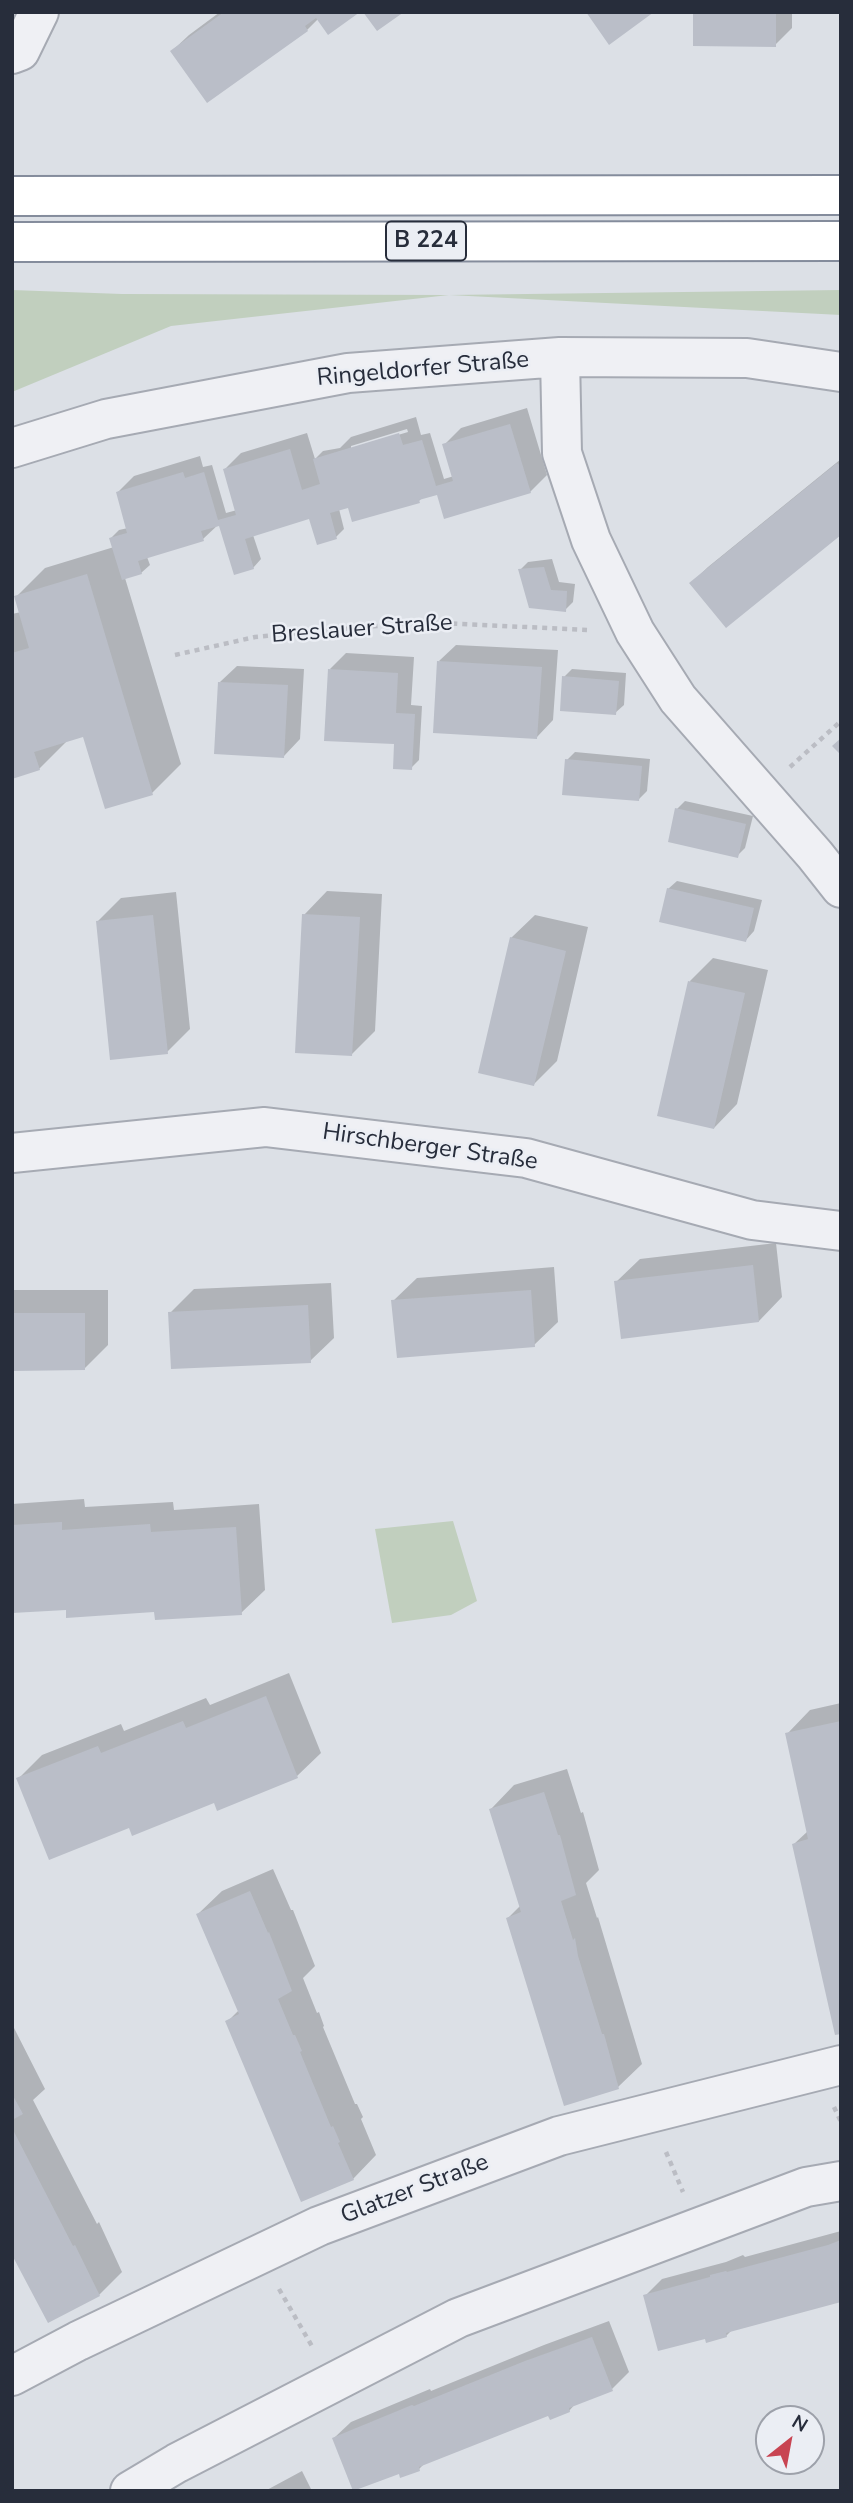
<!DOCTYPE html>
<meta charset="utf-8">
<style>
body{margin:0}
#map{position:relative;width:853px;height:2503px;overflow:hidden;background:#dce0e6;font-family:"Nunito Sans",sans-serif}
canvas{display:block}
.frame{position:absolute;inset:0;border:14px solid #272d3b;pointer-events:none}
.north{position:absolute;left:755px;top:2405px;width:70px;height:70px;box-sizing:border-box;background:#ebeef4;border:2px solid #9da1aa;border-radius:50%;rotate:31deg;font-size:19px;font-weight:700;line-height:28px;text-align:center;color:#272d3b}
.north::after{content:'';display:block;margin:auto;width:24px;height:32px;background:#c84452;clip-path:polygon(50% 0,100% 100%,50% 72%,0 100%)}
</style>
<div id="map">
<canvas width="853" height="2503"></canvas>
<div class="frame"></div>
<div class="north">N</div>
</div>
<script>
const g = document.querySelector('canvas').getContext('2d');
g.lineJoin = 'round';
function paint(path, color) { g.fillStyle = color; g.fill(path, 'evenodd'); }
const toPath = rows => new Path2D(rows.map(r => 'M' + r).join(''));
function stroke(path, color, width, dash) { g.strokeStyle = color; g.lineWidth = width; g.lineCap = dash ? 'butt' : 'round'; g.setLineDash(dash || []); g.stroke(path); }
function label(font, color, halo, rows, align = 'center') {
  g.font = font + ' "Nunito Sans",sans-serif'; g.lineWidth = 5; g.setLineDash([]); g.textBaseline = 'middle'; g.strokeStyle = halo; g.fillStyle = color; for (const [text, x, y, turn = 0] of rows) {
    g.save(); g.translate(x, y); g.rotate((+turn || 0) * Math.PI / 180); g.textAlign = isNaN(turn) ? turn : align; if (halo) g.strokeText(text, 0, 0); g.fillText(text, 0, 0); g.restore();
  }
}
paint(toPath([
 [12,290,122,294,449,295,841,290,841,315,449,295,171,326,12,392],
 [453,1521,477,1601,451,1615,392,1623,375,1529]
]), '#c1cfbe');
paint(toPath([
 [220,12,357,12,319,18,307,30,172,51,189,35],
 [694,12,792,12,792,28,775,45],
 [527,408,547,475,530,492,438,493,423,497,419,501,349,504,339,509,344,529,336,537,311,516,253,535,261,559,253,568,220,523,203,539,147,557,150,565,141,573,125,578,181,764,152,793,85,735,68,740,39,769,12,777,12,614,21,612,16,597,45,568,114,547,111,538,119,530,128,528,118,492,134,476,200,456,203,467,212,465,226,513,237,510,225,469,241,453,307,433,315,459,323,451,340,448,351,437,416,417,421,435,430,433,444,479,454,476,444,445,461,428],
 [407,429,408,432,351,449,351,446],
 [841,459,841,533,691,583,708,567],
 [552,559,559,582,575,584,573,602,565,610,520,570,528,562],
 [456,645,558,650,553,720,537,737,439,661],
 [346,653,414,657,411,705,422,706,419,760,411,768,396,740,330,669],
 [237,666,304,669,300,739,284,756,220,682],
 [572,669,626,673,624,705,615,713,564,677],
 [575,752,650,759,647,791,638,800,567,760],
 [685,801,753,816,745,848,737,856,677,809],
 [677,881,762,900,754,931,746,940,668,889],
 [327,891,382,894,375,1031,352,1054,304,915],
 [176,892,190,1029,167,1052,98,921,121,898],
 [535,915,588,927,557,1061,534,1084,511,938],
 [713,958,768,970,737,1104,714,1128,690,981],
 [776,1243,782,1297,759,1321,616,1282,640,1259],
 [554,1267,558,1322,534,1345,393,1301,417,1278],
 [331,1283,334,1338,310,1361,170,1313,194,1289],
 [12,1290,108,1290,108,1345,84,1369,12,1369],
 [84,1499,85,1507,173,1502,174,1510,259,1504,265,1590,241,1613,67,1608,12,1612,12,1504],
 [289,1673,321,1753,297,1776,130,1826,19,1778,42,1755,121,1724,124,1731,206,1698,210,1705],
 [841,1703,841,2032,794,1844,808,1831,787,1734,810,1710],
 [567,1769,581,1813,583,1812,599,1870,586,1883,597,1918,598,1917,642,2064,618,2087,508,1918,521,1905,491,1809,514,1785],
 [273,1869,291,1910,293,1910,315,1966,303,1978,317,2013,319,2012,324,2026,323,2027,355,2104,357,2104,363,2117,361,2119,376,2155,353,2179,227,2022,239,2010,198,1914,222,1891],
 [12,2024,45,2089,33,2100,97,2224,99,2222,122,2272,99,2295,12,2250],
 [841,2231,841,2300,733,2329,726,2336,645,2296,662,2279,726,2262,743,2255,745,2257],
 [609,2321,629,2372,612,2389,576,2403,569,2411,549,2414,426,2462,419,2469,400,2472,334,2438,351,2422,430,2389,431,2391,544,2345],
 [302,2471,312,2491,265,2491]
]), '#0003');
paint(toPath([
 [224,12,360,12,328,35,316,18,305,26,308,31,207,103,170,51],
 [363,12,404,12,377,31],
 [586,12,654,12,609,45],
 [693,12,776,12,776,47,693,46],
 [510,424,531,493,444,519,437,495,419,500,420,503,352,522,348,508,330,513,337,539,317,545,309,519,245,539,254,569,234,575,219,526,201,531,204,541,138,561,142,574,122,580,109,538,127,533,116,492,183,472,185,478,204,472,218,520,236,515,223,469,290,449,302,490,320,484,313,459,399,433,403,445,422,440,436,486,453,481,442,444],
 [837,463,841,467,841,535,726,628,689,583],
 [544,567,551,590,567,591,566,612,529,608,518,569],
 [87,574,153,795,105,809,83,737,34,752,40,770,12,779,12,653,29,648,14,596],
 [437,661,542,667,537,739,433,733],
 [328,669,398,673,396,713,415,714,412,770,393,769,394,744,324,741],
 [562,676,619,681,616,715,560,711],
 [218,682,288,685,284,758,214,754],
 [841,738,841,755,832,746],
 [565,759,642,766,639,801,562,795],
 [675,808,746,824,738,858,668,842],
 [667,888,754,908,746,942,659,922],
 [302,914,360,917,352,1056,295,1053],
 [153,915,168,1054,110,1060,96,921],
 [510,937,566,951,534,1086,478,1073],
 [688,981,745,993,714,1129,657,1116],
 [753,1265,759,1322,621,1339,614,1281],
 [531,1290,535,1347,397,1358,391,1300],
 [308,1305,311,1363,171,1369,168,1312],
 [12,1313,85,1313,85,1370,12,1371],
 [62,1522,62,1530,150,1524,151,1532,236,1527,242,1615,155,1620,154,1612,66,1618,66,1610,12,1613,12,1525],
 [266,1696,298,1778,217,1811,214,1803,132,1836,129,1828,49,1860,16,1778,98,1746,101,1753,183,1721,186,1728],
 [841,1721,841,2034,835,2035,792,1844,808,1839,785,1733],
 [544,1792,558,1835,560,1835,576,1895,561,1901,573,1940,575,1938,578,1956,602,2034,604,2034,619,2089,564,2106,506,1918,521,1912,489,1809],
 [250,1891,268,1933,269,1932,292,1991,278,1999,293,2035,295,2035,302,2051,300,2052,331,2127,333,2126,340,2142,338,2143,354,2180,301,2202,225,2021,239,2014,196,1914],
 [12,2094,23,2114,12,2120],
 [12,2128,73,2246,75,2245,100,2296,48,2323,12,2255],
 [841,2240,841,2302,726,2333,727,2337,706,2343,705,2339,658,2351,643,2295,710,2277,710,2275,726,2271,727,2272,828,2245],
 [592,2337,613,2391,569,2408,570,2412,550,2420,548,2416,419,2467,420,2471,400,2478,399,2474,353,2491,332,2438,412,2405,414,2406,525,2361]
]), '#babec8');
const minor = toPath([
 [12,54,20,51,39,12],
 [560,357,562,453,591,540,635,632,678,699,815,855,841,888],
 [12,448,106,419,348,373,560,357,747,358,841,372],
 [12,1153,265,1127,526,1158,752,1220,841,1231],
 [12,2376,78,2341,319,2226,559,2136,841,2065],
 [130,2491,177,2463,458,2318,806,2187,841,2181]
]);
const highway = toPath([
 [12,196,841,195],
 [12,242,841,241]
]);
stroke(minor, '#a6aab3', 42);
stroke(highway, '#848c9c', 42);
stroke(toPath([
 [175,655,255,637,421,622,587,630],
 [790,767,841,721],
 [834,2107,841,2122],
 [666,2152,683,2192],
 [279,2289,313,2348]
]), '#bbbdc4', 4.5, [5, 5]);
stroke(minor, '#eff0f4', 38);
stroke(highway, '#fff', 38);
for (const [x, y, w] of [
 [426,241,80]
]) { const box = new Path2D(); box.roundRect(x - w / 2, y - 19.5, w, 39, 5); g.fillStyle = '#ebeef4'; g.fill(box); stroke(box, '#272d3b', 2); }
label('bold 23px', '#272d3b', null, [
 ["B 224",426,241]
]);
label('24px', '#272d3b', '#ebeef4', [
 ["Ringeldorfer Straße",423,370,-5],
 ["Breslauer Straße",362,630,-4],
 ["Hirschberger Straße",430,1148,8],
 ["Glatzer Straße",415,2190,-21]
]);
</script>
